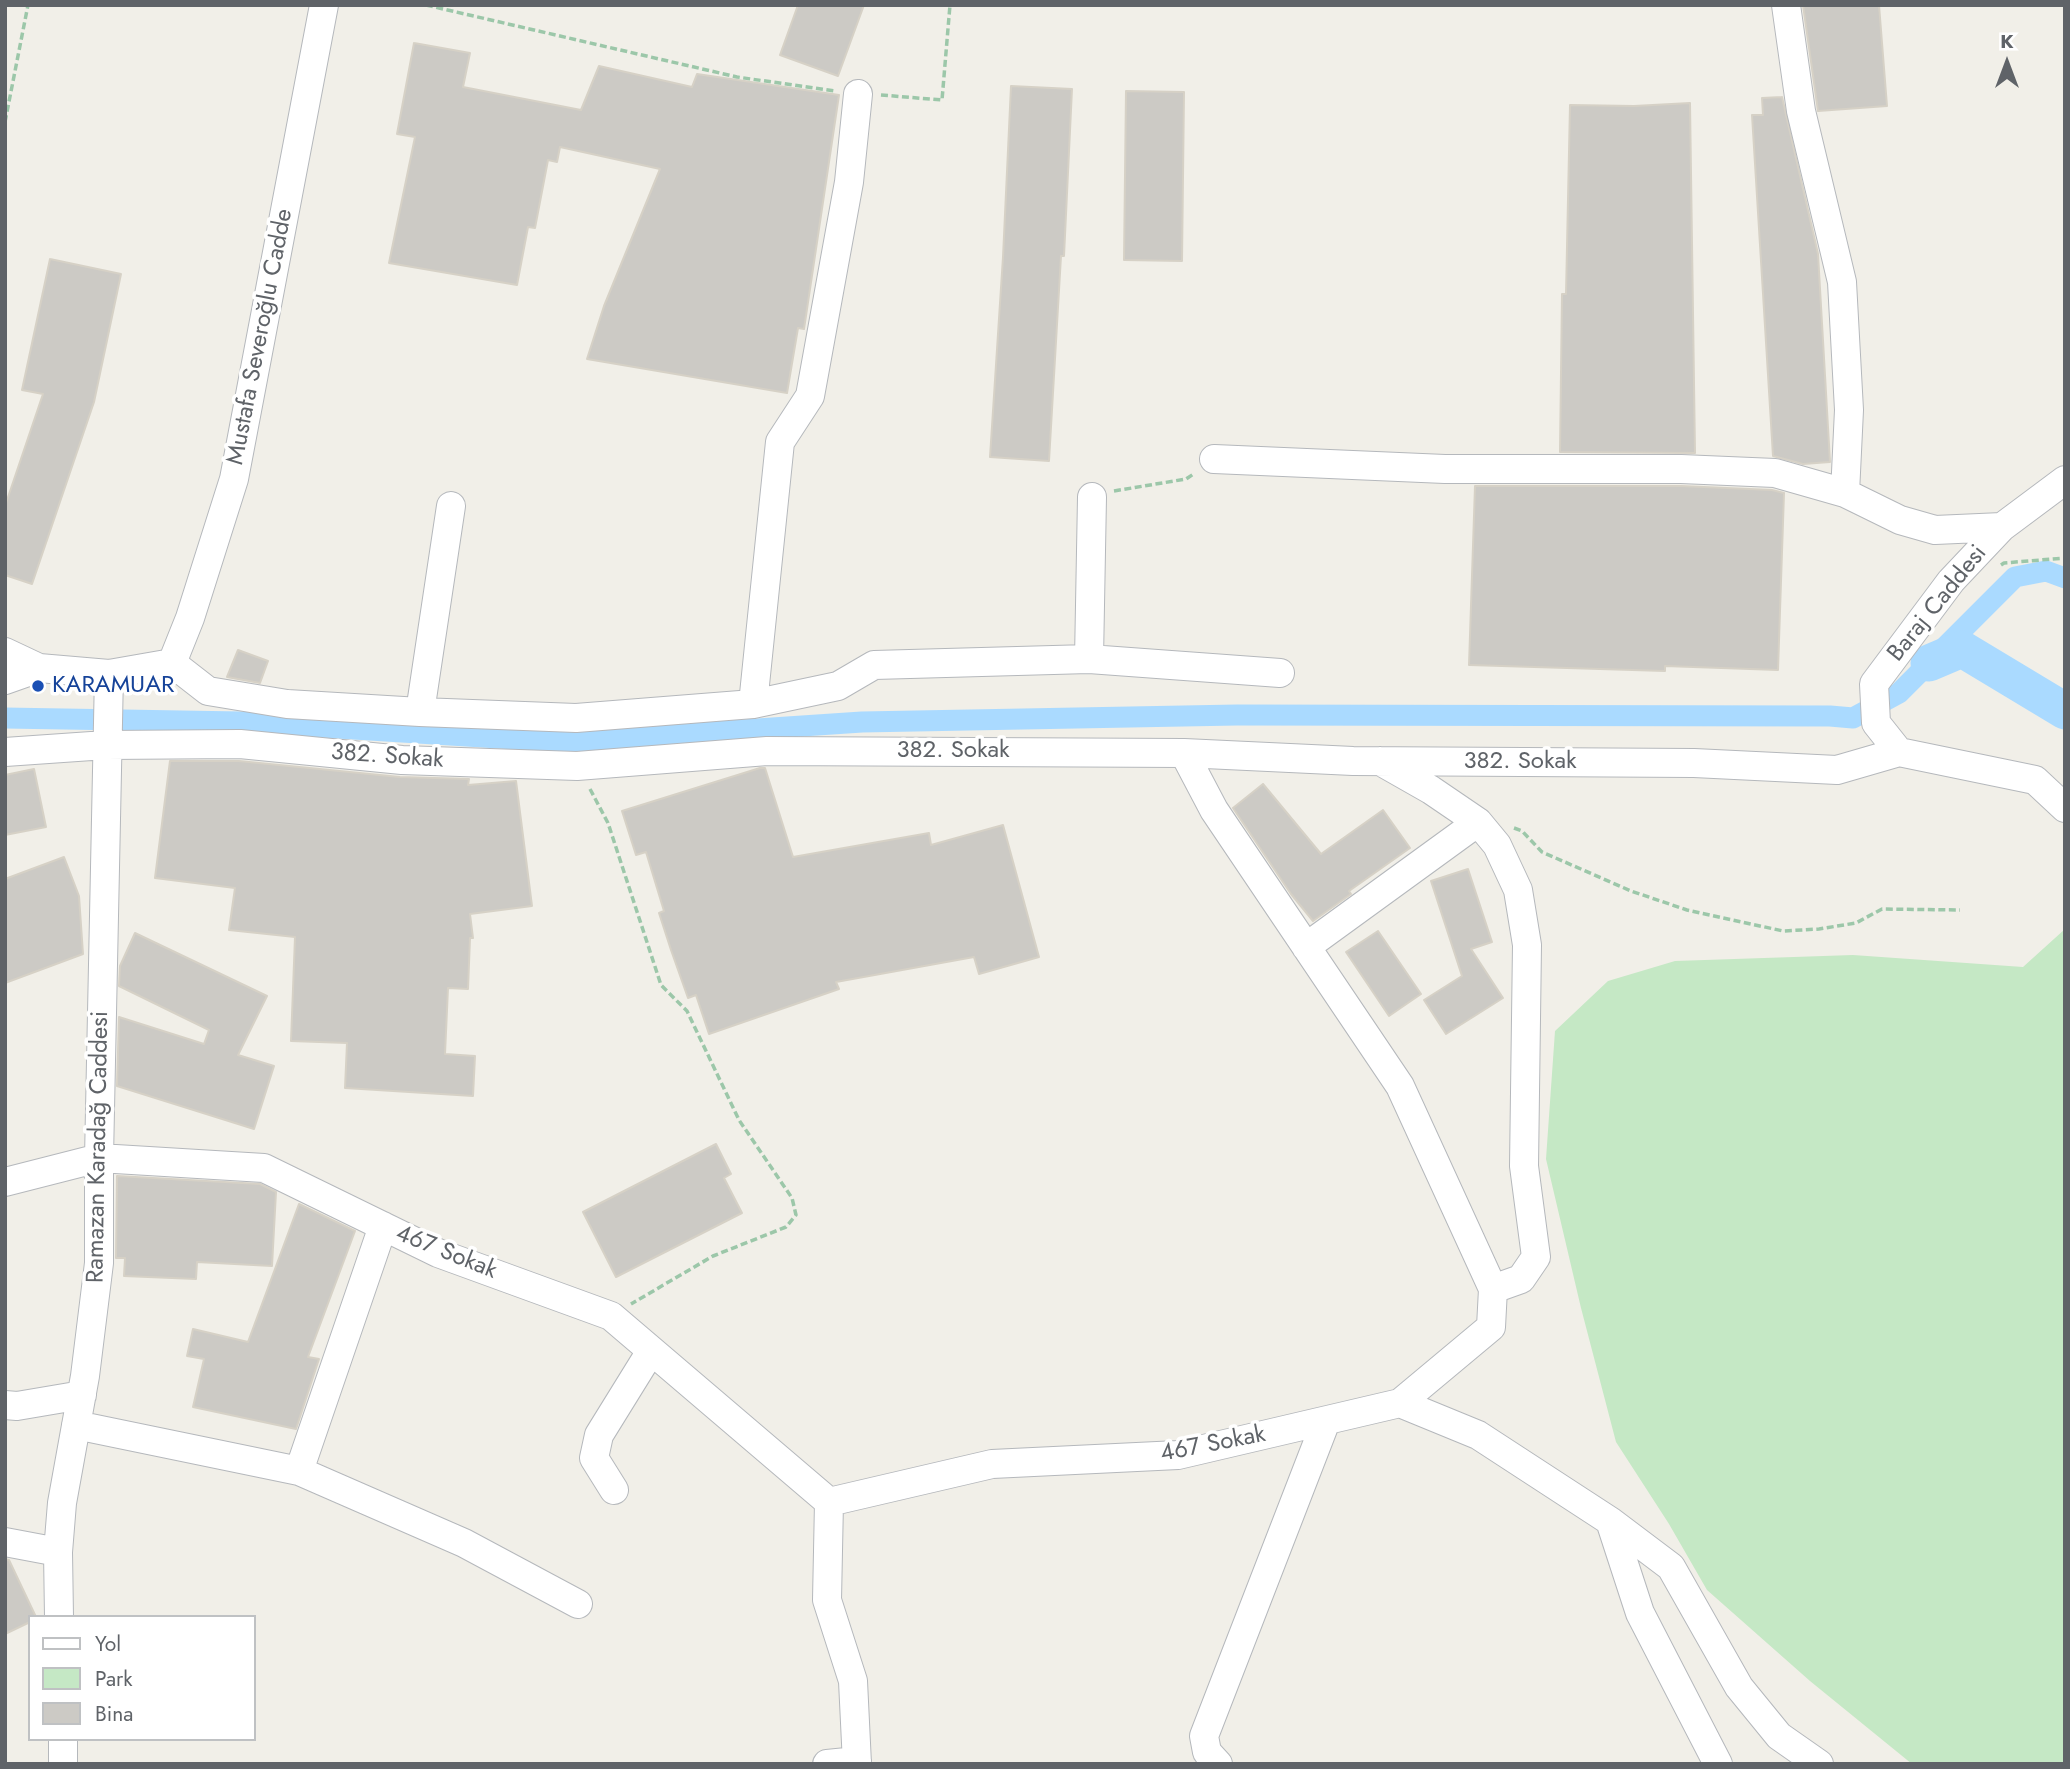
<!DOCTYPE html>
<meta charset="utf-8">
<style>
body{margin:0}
#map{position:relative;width:2070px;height:1769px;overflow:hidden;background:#f1efe8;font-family:Jost,sans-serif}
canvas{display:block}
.frame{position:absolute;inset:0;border:7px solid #5f6368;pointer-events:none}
.legend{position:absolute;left:28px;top:1615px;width:228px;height:126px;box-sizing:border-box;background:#fff;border:2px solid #bfc1c3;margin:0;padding:9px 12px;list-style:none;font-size:21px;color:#5f6368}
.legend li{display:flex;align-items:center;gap:14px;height:35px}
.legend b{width:35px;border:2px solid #bfc1c3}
.north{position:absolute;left:1972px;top:28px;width:70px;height:70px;-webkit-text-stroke:5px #fff;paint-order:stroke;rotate:0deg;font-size:19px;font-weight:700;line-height:28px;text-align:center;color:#5f6368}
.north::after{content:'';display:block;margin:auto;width:24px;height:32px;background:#5f6368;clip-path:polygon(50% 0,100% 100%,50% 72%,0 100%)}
</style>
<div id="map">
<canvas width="2070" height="1769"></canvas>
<div class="frame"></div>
<ul class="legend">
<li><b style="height:9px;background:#fff"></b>Yol</li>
<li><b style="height:19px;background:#c5e8c5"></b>Park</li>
<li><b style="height:19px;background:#cccac5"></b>Bina</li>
</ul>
<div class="north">K</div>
</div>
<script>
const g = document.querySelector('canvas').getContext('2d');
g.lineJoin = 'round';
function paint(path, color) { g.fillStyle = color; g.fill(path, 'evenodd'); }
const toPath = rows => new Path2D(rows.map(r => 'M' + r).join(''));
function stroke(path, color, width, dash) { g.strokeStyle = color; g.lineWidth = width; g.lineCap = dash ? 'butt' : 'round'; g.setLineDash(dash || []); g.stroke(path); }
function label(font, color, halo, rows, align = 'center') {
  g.font = font + ' Jost,sans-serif'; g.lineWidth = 7; g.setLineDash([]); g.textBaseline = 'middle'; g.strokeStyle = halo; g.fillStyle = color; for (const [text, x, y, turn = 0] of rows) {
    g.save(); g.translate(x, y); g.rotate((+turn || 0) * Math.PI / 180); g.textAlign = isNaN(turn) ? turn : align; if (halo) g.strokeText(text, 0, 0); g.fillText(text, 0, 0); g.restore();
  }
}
paint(toPath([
 [2065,929,2065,1764,1912,1764,1810,1681,1707,1590,1669,1524,1616,1442,1581,1308,1546,1159,1555,1031,1608,981,1675,961,1853,955,2023,967]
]), '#c5e8c5');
stroke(toPath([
 [5,718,241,722,563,742,862,722,1237,715,1830,716,1853,718,1899,693,2015,577,2046,571,2065,578]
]), '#aadaff', 21);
stroke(toPath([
 [1929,663,1962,649,2065,711]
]), '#aadaff', 37);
const building = toPath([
 [798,5,864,5,838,76,780,55,798,5],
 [1803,5,1879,5,1887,106,1818,111,1803,5],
 [414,43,470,53,463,87,581,110,599,66,692,87,697,74,839,95,804,329,798,328,787,393,587,359,604,306,660,169,560,147,557,162,548,160,535,228,528,227,517,285,389,263,415,137,397,134,414,43],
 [1011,86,1072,89,1064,256,1061,256,1049,461,990,457,1003,257,1011,86],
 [1126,91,1184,92,1182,261,1124,260,1126,91],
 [1782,97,1818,254,1830,462,1803,464,1773,456,1752,115,1763,115,1762,98,1782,97],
 [1690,103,1695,453,1560,452,1562,294,1566,294,1570,105,1634,106,1690,103],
 [50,259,121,274,94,402,32,584,5,575,5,506,43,394,22,390,50,259],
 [1475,486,1681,486,1772,490,1784,493,1778,670,1665,666,1665,671,1469,665,1475,486],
 [238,650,268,661,260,683,227,677,238,650],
 [170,761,239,761,400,777,469,779,468,785,516,781,532,906,470,914,473,938,470,938,468,989,448,988,445,1054,475,1056,473,1096,345,1088,347,1043,291,1041,295,937,229,930,235,888,155,878,170,761],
 [760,768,765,768,793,857,929,833,931,845,1003,825,1039,957,979,974,974,957,836,982,839,989,709,1034,696,995,688,998,671,950,659,913,664,911,646,852,636,855,622,811,760,768],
 [34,769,46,827,5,835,5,775,34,769],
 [1263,784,1321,854,1383,810,1410,848,1349,891,1351,894,1313,921,1291,894,1233,808,1263,784],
 [64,857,79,896,83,954,5,983,5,879,64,857],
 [1468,869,1492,942,1471,949,1503,998,1446,1034,1424,1000,1462,976,1431,881,1468,869],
 [1378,931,1421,994,1389,1016,1346,952,1378,931],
 [135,933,267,996,238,1055,274,1066,254,1129,117,1086,119,1017,204,1044,209,1030,119,986,120,966,135,933],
 [716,1144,731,1174,724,1178,742,1213,616,1277,583,1212,716,1144],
 [117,1176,260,1184,276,1192,272,1266,197,1262,196,1279,124,1276,125,1258,116,1258,117,1176],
 [299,1204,355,1231,308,1357,319,1359,296,1429,193,1407,204,1359,187,1356,193,1329,248,1342,299,1204],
 [5,1559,9,1560,36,1617,30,1617,30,1622,5,1634,5,1559]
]);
paint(building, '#cccac5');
stroke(building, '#d6d1c6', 2);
const minor = toPath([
 [1786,5,1801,111,1842,282,1849,410,1845,493],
 [1214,459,1445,469,1681,469,1775,473,1845,493,1900,520,1935,530,2002,527],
 [5,652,39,668],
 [1089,659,1092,497],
 [172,663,208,691,287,704,420,712,576,718,753,704,838,686,874,665,1089,659,1280,673],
 [172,663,190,618,234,479,324,5],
 [5,680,39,668,109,674,172,663],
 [753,704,780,442,810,396,849,182,858,94],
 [420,712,451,506],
 [5,752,106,745,240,744,402,760,577,766,767,751,1184,753,1353,761,1694,763,1837,770,1899,752,2035,780,2065,808],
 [1899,752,1876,723,1874,684,1951,581,2002,527,2065,480],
 [1380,761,1431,790,1478,822,1497,845,1518,890,1527,945,1524,1166,1536,1257,1521,1279,1493,1289],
 [1306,947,1478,822],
 [5,1182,99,1158,264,1168,438,1253,611,1316,829,1502,827,1600,853,1681,857,1764],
 [1400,1403,1478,1435,1610,1521,1640,1613,1718,1764],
 [5,1405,17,1406,82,1395],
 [76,1425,299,1471,464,1543,578,1604],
 [299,1471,383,1226],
 [614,1490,594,1458,599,1435,651,1351],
 [829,1502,992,1464,1178,1455,1400,1403,1491,1327,1493,1289,1400,1086,1214,810,1184,753],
 [1610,1521,1671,1567,1739,1687,1779,1736,1819,1764],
 [5,1542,58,1552],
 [59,1617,58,1552,62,1503,85,1376,99,1263,99,1158,109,674],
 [63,1739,63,1764],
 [827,1764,857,1761],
 [1218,1764,1207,1752,1204,1736,1326,1421]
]);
stroke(minor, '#b5b8bc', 30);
stroke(toPath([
 [426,5,737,77,835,91],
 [881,95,942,100,950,5],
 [5,122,28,5],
 [1114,491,1186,479,1195,473],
 [2001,565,2004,563,2065,558],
 [590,789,608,823,661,985,687,1011,739,1120,792,1198,796,1215,786,1227,713,1256,631,1304],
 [1514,828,1522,831,1542,852,1631,891,1687,910,1783,931,1819,929,1856,923,1882,909,1960,910]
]), '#9cc7a9', 3.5, [7, 3.5]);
stroke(minor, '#fff', 28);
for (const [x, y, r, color] of [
 [38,686,7,"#1a4fb4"]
]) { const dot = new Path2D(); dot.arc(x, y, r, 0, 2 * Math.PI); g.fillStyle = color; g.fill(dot); stroke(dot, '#fff', 2.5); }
label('24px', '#5f6368', '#fff', [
 ["Mustafa Severoğlu Cadde",261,337,-79],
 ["Baraj Caddesi",1938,604,-51],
 ["382. Sokak",953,751],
 ["382. Sokak",387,757,4],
 ["382. Sokak",1520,762],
 ["Ramazan Karadağ Caddesi",99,1147,-89],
 ["467 Sokak",446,1253,22],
 ["467 Sokak",1213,1445,-11]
]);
label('24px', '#164399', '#fff', [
 ["KARAMUAR",52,686]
], 'left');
</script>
